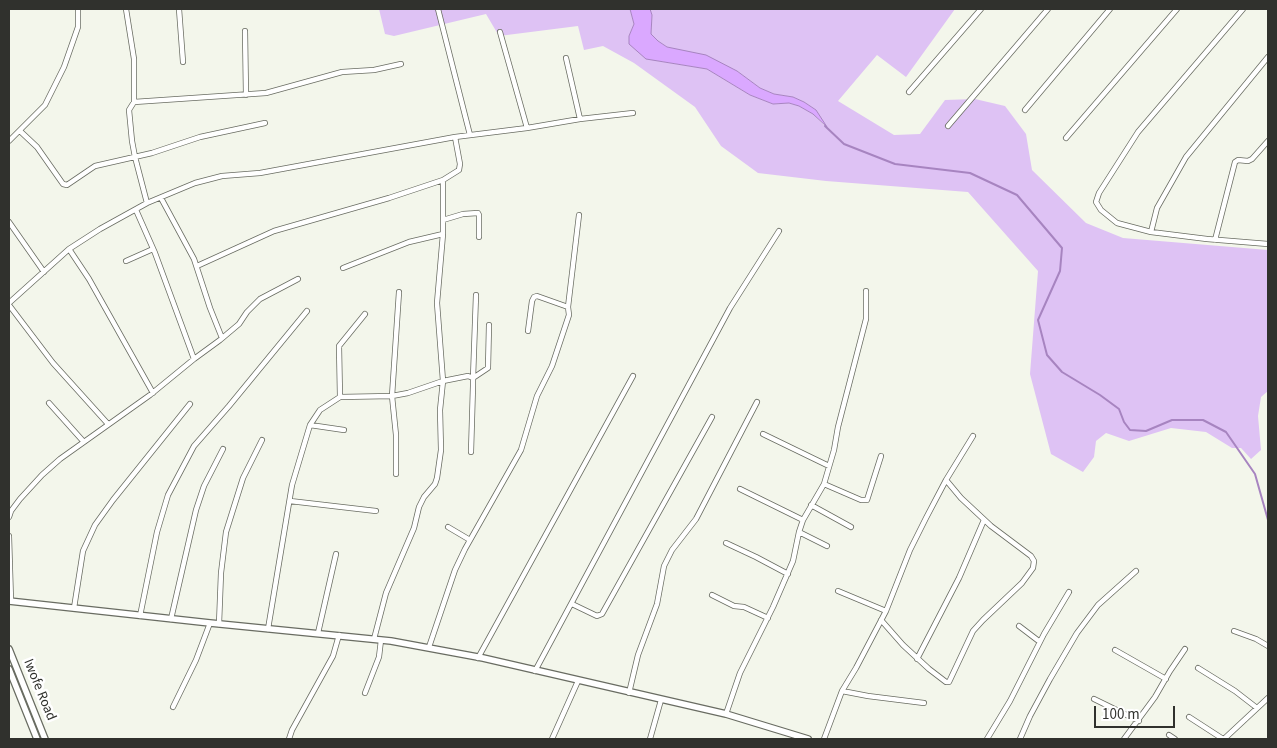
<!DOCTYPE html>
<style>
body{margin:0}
#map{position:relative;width:1277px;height:748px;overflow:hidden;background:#f3f6eb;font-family:"Source Sans 3",sans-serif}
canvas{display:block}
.frame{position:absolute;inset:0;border:10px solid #30312d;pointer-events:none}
.scale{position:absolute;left:1094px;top:706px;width:81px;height:22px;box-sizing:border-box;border:2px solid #30312d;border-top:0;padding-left:6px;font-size:15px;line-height:18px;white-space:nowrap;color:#30312d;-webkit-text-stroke:4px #fff;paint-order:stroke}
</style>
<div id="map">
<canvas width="1277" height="748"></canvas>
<div class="frame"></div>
<div class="scale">100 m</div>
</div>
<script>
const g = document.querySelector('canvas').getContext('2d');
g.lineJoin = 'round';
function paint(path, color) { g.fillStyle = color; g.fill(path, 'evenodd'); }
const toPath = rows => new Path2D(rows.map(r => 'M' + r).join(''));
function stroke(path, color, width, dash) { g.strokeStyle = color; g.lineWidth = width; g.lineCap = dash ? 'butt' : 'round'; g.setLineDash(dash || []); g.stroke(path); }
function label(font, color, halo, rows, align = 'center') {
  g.font = font + ' "Source Sans 3",sans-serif'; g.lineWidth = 5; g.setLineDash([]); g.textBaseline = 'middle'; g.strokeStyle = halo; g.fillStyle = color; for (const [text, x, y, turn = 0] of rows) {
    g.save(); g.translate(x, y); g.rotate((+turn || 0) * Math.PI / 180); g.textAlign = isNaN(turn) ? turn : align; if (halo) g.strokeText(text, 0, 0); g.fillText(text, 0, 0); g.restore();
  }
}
paint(toPath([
 [379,9,630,9,634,24,629,36,658,61,707,69,750,95,773,104,789,103,799,106,813,114,825,126,816,110,804,102,793,97,774,94,760,88,737,71,667,47,658,41,651,34,652,15,650,9,955,9,906,77,877,55,838,101,894,135,920,134,945,100,975,99,1005,106,1026,134,1032,170,1086,223,1123,238,1268,250,1268,391,1261,397,1258,416,1261,450,1251,459,1241,448,1232,448,1206,432,1171,428,1129,441,1106,433,1096,441,1094,457,1083,472,1051,454,1030,374,1038,271,968,192,826,181,758,173,721,146,695,107,634,63,603,46,584,50,578,26,499,36,486,14,394,36,385,34]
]), '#dec2f4');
const water = toPath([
 [630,9,650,9,652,15,651,34,658,41,667,47,706,55,737,71,760,88,774,94,793,97,804,102,816,110,827,127,813,114,799,106,789,103,773,104,750,95,707,69,646,59,629,44,629,36,634,24,630,9]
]);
paint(water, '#daa8ff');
stroke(water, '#a784c0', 1);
stroke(toPath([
 [825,126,844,144,895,164,970,173,1017,195,1062,248,1060,271,1038,320,1047,355,1062,372,1100,395,1119,409,1124,422,1130,430,1146,431,1172,420,1203,420,1226,432,1255,474,1268,520]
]), '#a784c0', 2);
const minor = toPath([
 [126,9,134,59,134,102,129,110,132,141,135,157,147,203],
 [179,9,183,62],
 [438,9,470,135],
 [1243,9,1138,132,1099,193,1096,202,1101,210,1117,223,1151,232,1207,239,1268,244],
 [245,31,246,95],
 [500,32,527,128],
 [566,58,580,119],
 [909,92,981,9],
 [134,102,266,93,342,72,374,70,401,64],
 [1025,110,1110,9],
 [948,126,1048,9],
 [20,131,37,147,63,184,67,185,95,166,152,153,200,137,265,123],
 [1066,138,1177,9],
 [9,141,45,105,64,67,78,27,78,9],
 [161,198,194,259,210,308,222,338],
 [136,210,155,253,194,359],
 [443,220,463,214,478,213,479,215,479,237],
 [9,222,44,272],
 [1151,232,1157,208,1186,157,1268,57],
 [1215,240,1235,162,1238,160,1248,161,1252,159,1268,141],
 [69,249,89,279,153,393],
 [126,261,153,249],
 [197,266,274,231,389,198,443,180],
 [343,268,409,242,443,234],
 [476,295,473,378,488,368,489,325],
 [9,303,69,249,100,229,147,203,195,183,222,176,260,173,455,137,527,128,580,119,633,113],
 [9,305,53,363,108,424],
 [568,307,579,215],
 [340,397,339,346,365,314],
 [49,403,83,441],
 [310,425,344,430],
 [763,434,829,466],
 [396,474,396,435,392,396,399,292],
 [824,484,861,500,867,500,881,456],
 [740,489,803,520],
 [290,501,376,511],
 [811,505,851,527],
 [9,517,11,511,20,499,42,475,60,459,150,395,194,359,220,340,239,324,247,312,260,299,298,279],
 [448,527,470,540],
 [799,532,827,546],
 [9,536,11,601],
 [726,543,756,557,788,574],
 [838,591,886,611],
 [712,595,734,606,744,607,768,618],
 [572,604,597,616,602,614,712,417],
 [74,608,83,551,95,525,113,500,190,404],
 [140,616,157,532,168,495,194,446,229,406,307,311],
 [171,619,196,510,204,486,223,449],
 [881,620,903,645,929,669,946,682,949,682,973,631,983,620,1022,583,1033,568,1034,561,1031,556,991,526,961,498,946,480],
 [219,624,221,573,226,532,243,478,262,440],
 [1019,626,1040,642],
 [268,629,292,485,310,425,320,410,340,397,392,396,408,393,443,381,468,376,473,378,473,386,471,452],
 [1234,631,1256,639,1268,646],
 [318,633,336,554],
 [374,639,386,593,414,528,419,507,424,497,435,484,437,478,441,450,440,410,443,381,437,303,443,234,443,180,459,170,460,164,455,137],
 [429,647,455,570,465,549,521,450,537,396,552,366,569,315,568,307,537,296,534,297,532,301,528,331],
 [1115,650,1166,679],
 [478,658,633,376],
 [917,659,959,578,984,520],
 [1198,668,1235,691,1257,708],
 [535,671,730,308,779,231],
 [842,691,868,696,924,703],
 [365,693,379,657,381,640],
 [629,693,638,655,657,604,664,566,672,550,696,519,757,402],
 [1094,699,1139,721],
 [173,707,196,660,210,623],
 [726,714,740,673,773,607,793,561,799,532,803,520,824,484,834,450,838,427,866,319,866,291],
 [1189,717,1223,739],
 [1169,735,1175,739],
 [289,739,292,730,333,656,339,635],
 [552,739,578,681],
 [650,739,661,700],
 [824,739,842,691,856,668,886,611,910,550,926,518,946,480,973,436],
 [987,739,1010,701,1044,634,1069,592],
 [1020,739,1030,716,1050,679,1077,633,1098,605,1136,571],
 [1124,739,1155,697,1170,671,1185,649],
 [1224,739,1268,698]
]);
const tertiary = toPath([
 [9,601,210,623,391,641,483,658,726,714,808,739],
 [9,649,45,739],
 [9,669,37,739]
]);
stroke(minor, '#696c62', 6);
stroke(tertiary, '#696c62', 8);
stroke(minor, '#fff', 4.5);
stroke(tertiary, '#fff', 5.5);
label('14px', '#30312d', '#fff', [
 ["Iwofe Road",39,690,68]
]);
</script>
